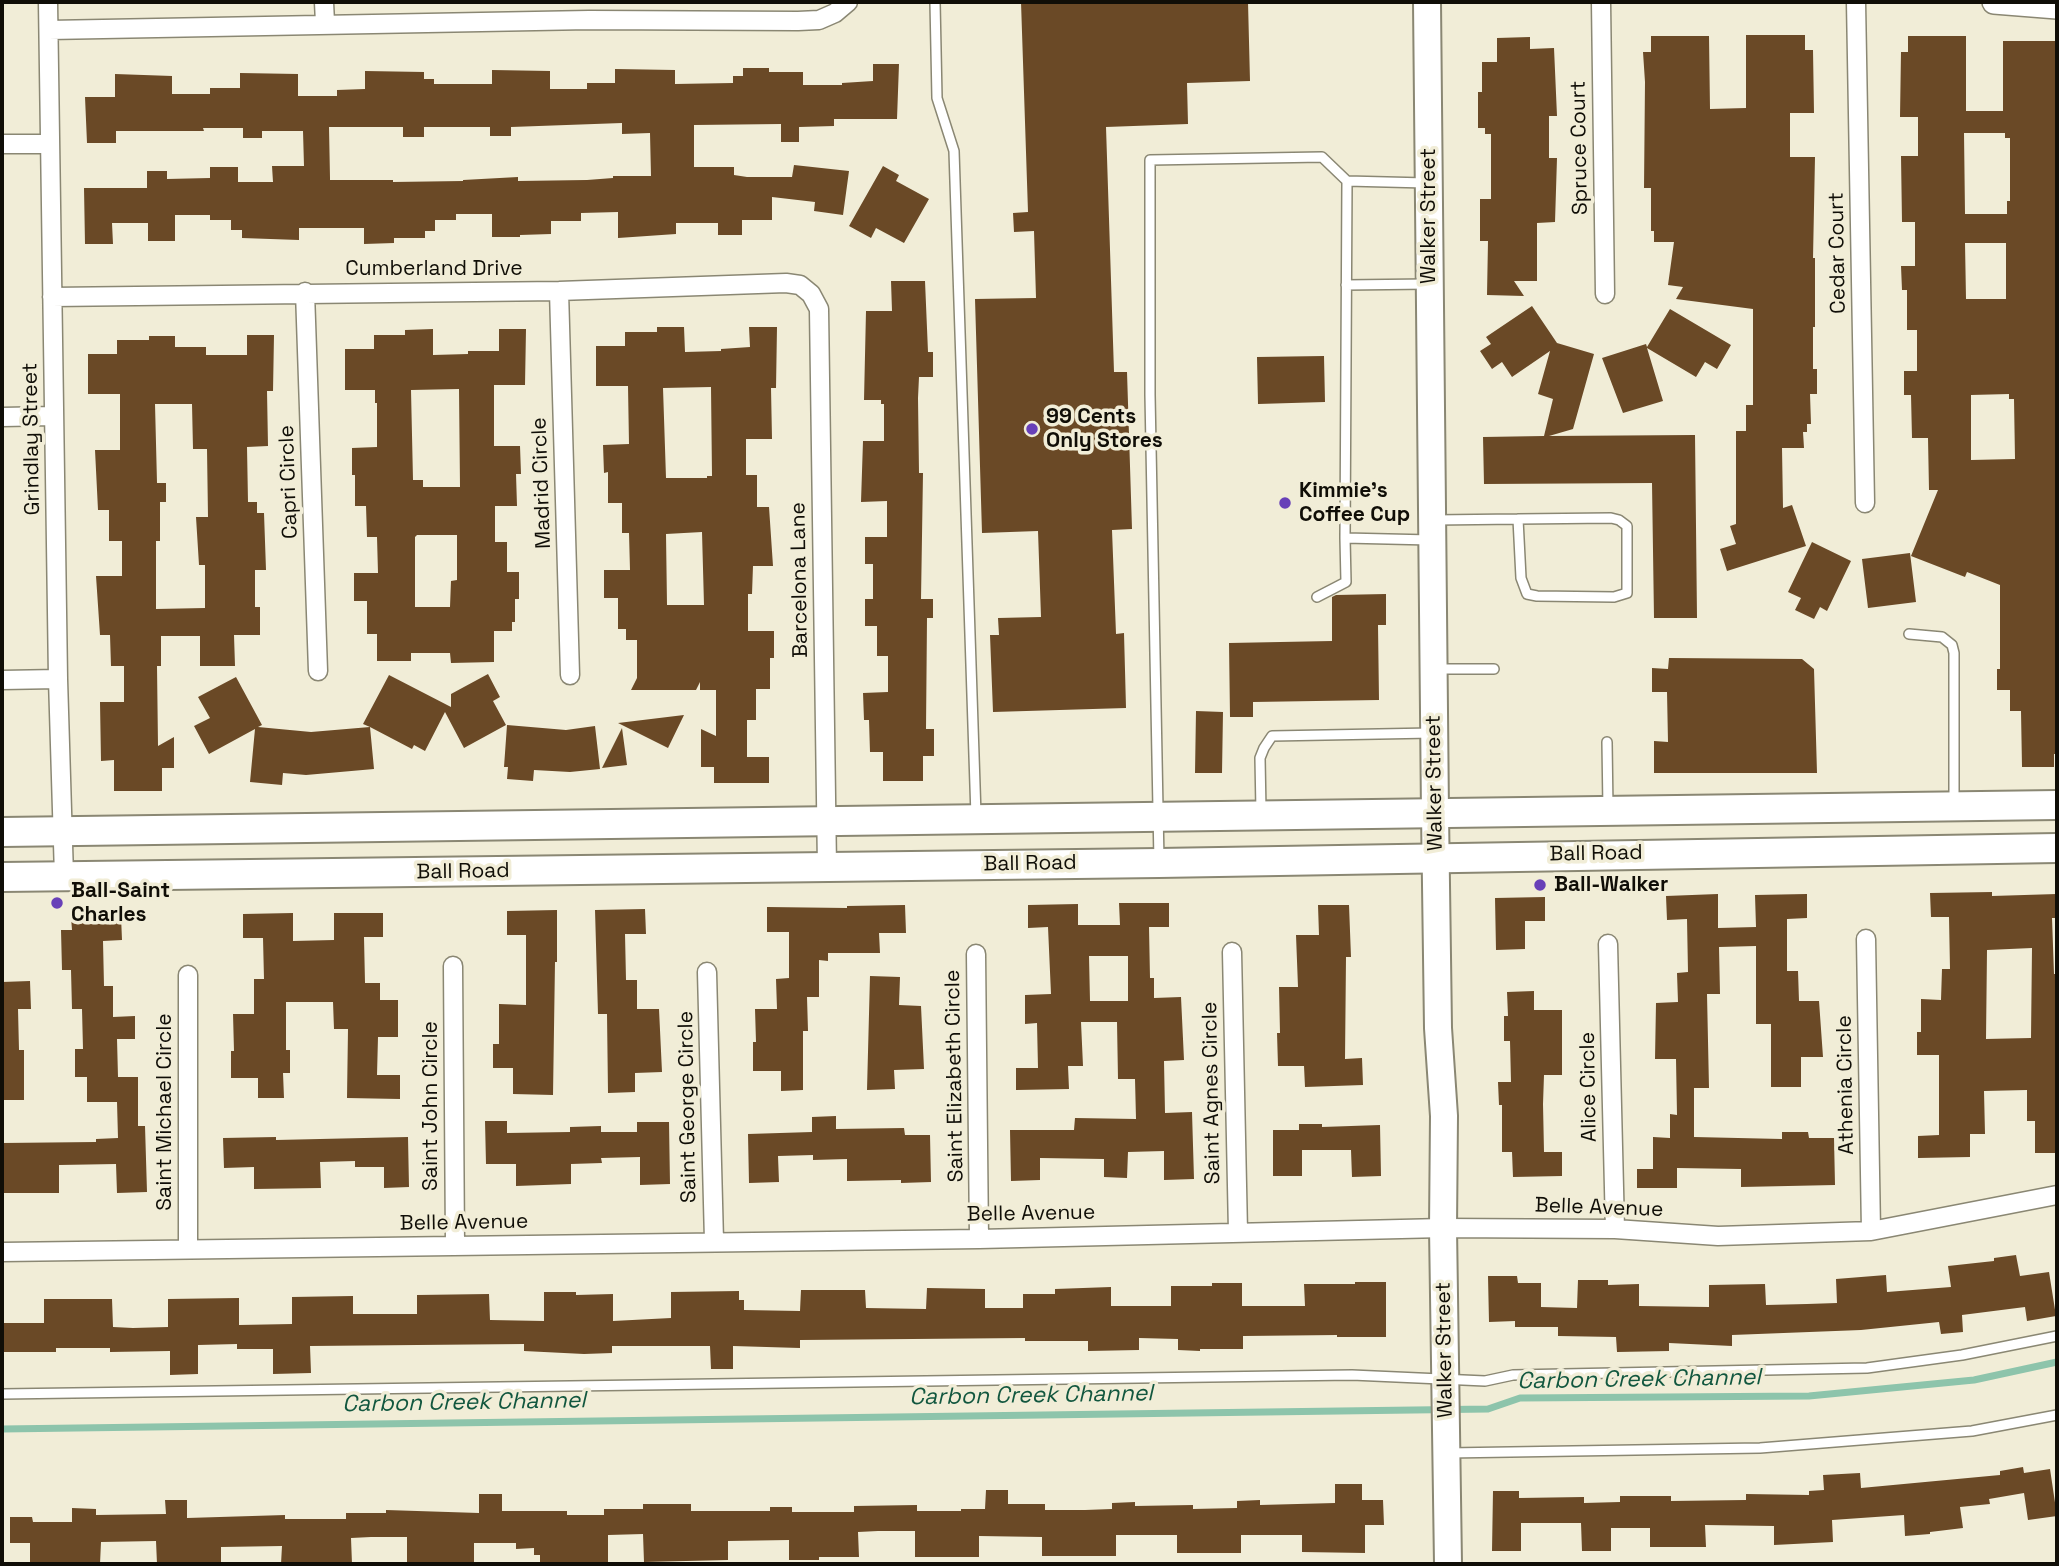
<!DOCTYPE html>
<style>
body{margin:0}
#map{position:relative;width:2059px;height:1566px;overflow:hidden;background:#f1edd7;font-family:"Space Grotesk",sans-serif}
canvas{display:block}
.frame{position:absolute;inset:0;border:4px solid #100e07;pointer-events:none}
</style>
<div id="map">
<canvas width="2059" height="1566"></canvas>
<div class="frame"></div>
</div>
<script>
const g = document.querySelector('canvas').getContext('2d');
g.lineJoin = 'round';
const toPath = rows => new Path2D(rows.map(r => 'M' + r).join(''));
function stroke(path, color, width, dash) { g.strokeStyle = color; g.lineWidth = width; g.lineCap = dash ? 'butt' : 'round'; g.setLineDash(dash || []); g.stroke(path); }
function paint(path, color) { g.fillStyle = color; g.fill(path, 'evenodd'); }
function label(font, color, halo, rows, align = 'center') {
  g.font = font + ' "Space Grotesk",sans-serif'; g.lineWidth = 7; g.setLineDash([]); g.textBaseline = 'middle'; g.strokeStyle = halo; g.fillStyle = color; for (const [text, x, y, turn = 0] of rows) {
    g.save(); g.translate(x, y); g.rotate((+turn || 0) * Math.PI / 180); g.textAlign = isNaN(turn) ? turn : align; if (halo) g.strokeText(text, 0, 0); g.fillText(text, 0, 0); g.restore();
  }
}
stroke(toPath([
 [2,1429,1488,1409,1520,1398,1809,1396,1974,1380,2057,1362]
]), '#8dc4ab', 7);
paint(toPath([
 [1021,2,1248,2,1250,81,1187,83,1188,124,1106,127,1114,372,1127,372,1132,529,1112,530,1116,634,1124,633,1126,708,993,712,990,635,999,635,998,618,1041,617,1038,531,982,533,975,299,1036,298,1034,231,1014,232,1013,213,1028,212],
 [1746,35,1805,35,1805,50,1813,50,1814,113,1790,113,1790,157,1815,157,1813,258,1815,258,1815,327,1813,327,1813,369,1817,369,1817,394,1810,394,1811,424,1807,424,1807,432,1803,432,1804,448,1782,448,1783,508,1792,505,1806,546,1727,571,1720,549,1736,544,1730,526,1736,524,1736,431,1746,431,1746,405,1753,405,1753,309,1676,299,1683,287,1668,285,1674,242,1654,242,1654,231,1651,231,1651,188,1644,188,1645,82,1643,52,1651,52,1651,36,1709,36,1710,109,1746,108],
 [1908,36,1966,36,1966,111,2003,111,2003,41,2057,41,2057,754,2054,754,2054,767,2022,767,2021,711,2010,711,2010,690,1997,690,1997,669,2000,669,2000,585,1967,572,1965,577,1911,556,1938,490,1929,490,1928,438,1912,438,1911,395,1904,395,1904,371,1917,371,1917,330,1907,330,1907,290,1902,290,1901,266,1915,266,1915,222,1902,222,1901,156,1918,156,1918,117,1900,117,1901,52,1908,52],
 [1964,133,2005,133,2005,138,2010,138,2010,201,2007,201,2007,214,1965,214],
 [1965,243,2006,243,2006,299,1966,299],
 [2009,394,2009,399,2014,399,2015,459,1971,460,1971,395],
 [1530,37,1530,49,1554,48,1557,116,1549,116,1549,158,1557,158,1555,222,1537,223,1537,281,1514,281,1524,296,1487,295,1488,241,1480,241,1480,199,1491,199,1491,134,1485,134,1485,128,1478,128,1478,92,1482,92,1482,62,1497,62,1497,38],
 [873,64,899,64,897,119,834,119,834,126,799,127,799,142,781,142,781,124,694,125,694,167,734,167,734,175,747,177,792,177,794,165,849,171,843,215,814,211,815,202,772,197,772,220,742,220,742,235,718,235,718,223,676,223,676,234,618,238,618,212,581,213,581,221,551,221,551,234,520,235,520,237,492,237,492,214,456,214,456,220,435,220,435,231,425,231,425,238,394,238,394,243,364,244,364,228,299,228,299,240,242,238,242,230,231,230,231,220,210,220,210,215,175,215,175,241,148,241,148,223,112,223,113,244,85,244,84,188,147,188,147,171,167,171,167,179,210,178,210,167,238,167,238,182,273,182,272,166,304,166,303,131,262,131,262,138,243,138,243,128,203,128,204,131,116,131,116,143,87,143,85,97,115,97,115,74,172,76,172,94,210,94,210,88,240,88,240,73,298,74,298,96,337,96,337,90,365,89,365,71,424,72,424,79,434,79,434,84,492,84,492,70,550,71,550,89,587,89,587,83,615,83,615,69,675,70,675,84,733,83,733,76,743,76,743,68,769,68,769,72,803,72,803,85,842,85,842,83,873,81],
 [622,123,622,134,650,133,651,176,613,176,613,178,587,180,518,181,518,177,463,180,463,181,393,182,393,180,330,180,330,178,329,127,403,127,403,137,424,137,424,127,490,127,490,136,511,136,511,127],
 [883,166,899,175,896,181,929,199,904,243,876,228,871,238,849,226],
 [891,281,925,281,928,352,933,352,933,377,919,377,918,398,919,473,923,473,921,599,933,599,933,618,927,618,926,729,934,729,934,756,923,756,923,781,883,781,883,752,870,752,869,720,864,720,863,693,888,692,888,656,877,656,877,626,865,626,865,599,873,599,873,564,865,564,865,537,887,537,887,501,861,502,863,441,884,441,884,404,881,404,881,400,864,400,866,311,892,311],
 [1532,306,1557,343,1594,354,1573,429,1549,436,1695,435,1697,618,1654,618,1652,483,1484,484,1483,437,1544,436,1553,399,1538,394,1550,351,1512,377,1502,362,1492,369,1480,351,1491,344,1486,337],
 [1670,309,1731,345,1717,369,1705,362,1696,377,1647,348,1663,401,1623,413,1602,358,1646,344,1647,347],
 [657,327,684,327,685,352,721,351,721,349,750,347,749,327,777,327,776,388,771,388,772,439,746,439,746,475,757,475,757,507,769,507,773,566,753,566,752,594,748,594,748,631,774,631,774,658,770,658,770,689,756,689,756,720,747,720,747,757,769,757,769,783,714,783,714,767,701,767,701,729,716,736,716,690,700,690,700,682,696,690,631,690,637,678,637,640,626,640,626,629,618,629,618,598,604,598,604,570,630,570,629,533,622,533,622,503,608,503,608,472,604,473,603,445,629,444,628,386,596,386,596,346,625,346,625,332,657,332],
 [711,387,712,476,707,476,707,478,666,478,663,388],
 [702,532,704,605,667,605,666,534],
 [433,329,433,355,468,354,468,351,499,351,499,329,526,329,525,385,494,385,494,446,520,446,521,474,516,474,517,506,495,506,495,542,507,542,507,572,519,572,519,599,515,599,515,622,512,622,512,631,494,631,494,662,451,663,450,653,411,653,411,661,377,661,377,634,367,634,367,601,354,601,354,573,378,573,377,537,367,537,366,506,355,506,355,475,352,475,352,448,377,447,377,403,375,403,375,390,345,390,345,349,374,349,374,335,405,335,405,330],
 [459,389,460,487,423,487,423,480,413,480,411,390],
 [417,535,457,535,457,580,451,581,450,607,415,607,415,537],
 [247,335,274,335,273,391,267,391,268,446,247,447,248,502,257,502,257,513,264,513,266,570,255,570,255,607,260,607,260,635,234,635,235,666,200,666,200,636,161,636,161,666,157,666,158,746,174,737,174,768,162,768,162,791,114,791,114,760,101,761,100,702,124,702,124,666,111,666,110,635,100,635,96,576,122,576,122,541,109,541,109,510,98,510,95,450,120,450,120,394,88,394,88,354,117,354,117,340,149,340,149,336,175,336,175,347,206,347,206,355,247,355],
 [155,404,192,404,193,449,207,449,208,517,196,517,199,565,205,565,205,608,156,609,156,541,160,541,160,502,166,502,166,483,157,483],
 [1324,356,1325,402,1258,404,1257,357],
 [1812,542,1851,561,1827,611,1820,607,1814,619,1795,610,1801,598,1788,592],
 [1910,553,1916,602,1868,608,1862,559],
 [1386,594,1386,625,1378,625,1379,700,1253,702,1253,717,1230,717,1229,643,1332,641,1332,597,1336,595],
 [1669,658,1802,659,1814,669,1817,773,1654,773,1654,741,1668,742,1667,692,1652,692,1652,668,1668,669],
 [488,674,500,697,493,701,506,725,464,748,445,712,425,751,414,745,412,749,370,727,374,769,306,775,283,773,282,785,250,782,255,729,209,754,194,726,210,718,198,697,236,677,262,725,258,727,311,732,370,727,363,724,389,675,451,707,451,694],
 [1196,711,1223,712,1222,773,1195,773],
 [684,715,668,748,618,723],
 [507,725,566,730,595,726,600,769,570,772,534,770,533,781,507,779,508,767,504,767],
 [622,728,627,765,602,768],
 [1992,892,1992,896,2057,894,2057,918,2052,918,2054,974,2057,974,2057,1153,2035,1153,2035,1121,2027,1121,2027,1090,1984,1091,1985,1134,1970,1134,1970,1157,1918,1158,1918,1136,1939,1135,1939,1055,1917,1055,1917,1032,1921,1032,1921,999,1941,1000,1942,969,1950,969,1949,917,1931,917,1930,893],
 [2032,948,2031,1038,1986,1039,1987,950],
 [1718,894,1718,928,1756,927,1755,895,1807,894,1807,918,1787,919,1787,971,1798,971,1799,1001,1819,1001,1823,1057,1801,1057,1801,1087,1771,1087,1771,1024,1756,1024,1756,946,1719,947,1720,994,1707,994,1709,1088,1694,1088,1694,1137,1782,1139,1782,1132,1808,1132,1809,1138,1834,1138,1835,1185,1741,1187,1741,1169,1677,1168,1677,1188,1637,1188,1637,1169,1653,1169,1653,1137,1670,1138,1670,1114,1677,1115,1676,1059,1655,1059,1656,1003,1678,1002,1677,973,1688,972,1687,919,1667,920,1666,896],
 [1545,897,1545,921,1525,921,1525,949,1496,950,1495,898],
 [1119,903,1169,903,1169,927,1149,927,1150,978,1154,978,1154,998,1181,997,1184,1060,1164,1061,1165,1113,1192,1112,1194,1179,1164,1180,1164,1151,1128,1152,1127,1178,1104,1177,1104,1159,1040,1158,1040,1180,1011,1181,1010,1130,1074,1130,1075,1118,1136,1119,1135,1079,1118,1079,1117,1022,1081,1022,1083,1066,1068,1066,1069,1089,1016,1090,1016,1068,1038,1068,1037,1023,1025,1024,1025,995,1051,994,1048,927,1028,928,1028,905,1078,904,1078,925,1120,925],
 [1089,956,1128,956,1128,1001,1090,1001],
 [905,905,906,933,879,933,880,953,828,953,828,961,819,960,819,997,807,997,808,1031,803,1031,803,1090,781,1091,781,1071,753,1071,753,1042,756,1042,755,1009,777,1009,776,979,789,978,789,932,767,932,767,907,847,908,847,906],
 [1318,905,1349,905,1351,957,1346,957,1345,1059,1362,1058,1363,1085,1305,1087,1304,1066,1278,1066,1277,1033,1280,1033,1279,987,1298,987,1296,935,1319,935],
 [645,909,646,934,625,934,626,980,637,980,637,1009,659,1009,662,1072,635,1073,635,1092,608,1093,607,1014,598,1014,595,910],
 [557,910,557,962,555,962,553,1095,513,1094,513,1068,493,1068,493,1044,499,1044,499,1004,526,1005,526,935,507,935,507,911],
 [293,913,293,941,334,940,334,913,383,913,383,937,364,937,365,983,380,983,380,1000,398,1000,398,1037,378,1037,377,1075,400,1075,400,1099,347,1098,348,1029,334,1029,333,1002,286,1002,286,1050,290,1050,290,1073,283,1073,284,1098,258,1098,258,1078,231,1078,231,1051,234,1051,233,1014,254,1014,254,979,264,979,263,938,243,938,243,914],
 [121,916,122,940,103,941,104,986,113,986,113,1017,135,1016,135,1039,117,1039,118,1077,138,1077,138,1126,145,1126,147,1192,117,1193,116,1164,59,1165,59,1193,2,1193,2,1143,96,1142,96,1139,118,1138,117,1102,87,1102,87,1077,75,1077,75,1049,83,1049,82,1009,72,1009,71,970,62,970,61,930,72,930,71,917],
 [870,976,900,977,899,1005,921,1006,924,1069,894,1070,895,1089,867,1090],
 [30,981,31,1009,18,1009,19,1050,24,1050,24,1100,2,1100,2,982],
 [1534,991,1534,1010,1562,1010,1562,1075,1544,1075,1543,1104,1544,1152,1562,1152,1562,1176,1513,1177,1512,1152,1502,1152,1502,1105,1499,1105,1498,1082,1511,1082,1510,1041,1504,1041,1504,1016,1508,1016,1507,992],
 [836,1116,836,1129,904,1128,905,1135,930,1135,931,1182,901,1183,901,1180,847,1181,847,1159,813,1160,813,1155,778,1156,779,1182,749,1183,748,1134,812,1132,812,1117],
 [485,1121,507,1121,507,1133,570,1132,570,1127,601,1126,601,1132,637,1132,637,1122,669,1122,670,1184,640,1185,640,1157,601,1158,602,1163,571,1164,571,1184,516,1186,516,1164,486,1164],
 [1299,1124,1322,1124,1322,1127,1380,1125,1381,1176,1352,1177,1351,1150,1302,1150,1302,1176,1273,1176,1273,1130,1299,1130],
 [276,1137,276,1140,408,1137,409,1187,384,1188,384,1167,355,1167,355,1161,320,1162,321,1188,254,1189,254,1167,224,1168,223,1138],
 [2016,1255,2020,1276,2049,1272,2056,1316,2027,1321,2025,1307,1962,1315,1963,1332,1941,1334,1939,1322,1861,1330,1732,1335,1732,1346,1669,1343,1669,1351,1617,1352,1616,1337,1558,1336,1558,1327,1515,1327,1515,1321,1489,1322,1488,1276,1517,1276,1518,1283,1541,1283,1541,1307,1577,1308,1578,1280,1608,1280,1608,1285,1639,1284,1639,1306,1709,1307,1709,1285,1765,1284,1766,1305,1807,1304,1837,1303,1836,1279,1886,1275,1887,1292,1951,1287,1948,1266,1994,1261,1994,1258],
 [1355,1282,1386,1282,1386,1337,1337,1337,1337,1335,1243,1336,1243,1349,1200,1349,1200,1351,1178,1350,1178,1339,1139,1338,1139,1350,1088,1351,1088,1341,1025,1341,1025,1338,800,1340,800,1348,733,1346,733,1369,711,1369,710,1346,612,1346,612,1353,584,1354,524,1351,524,1344,310,1346,311,1373,273,1374,273,1349,237,1349,237,1344,198,1345,198,1374,170,1375,170,1351,110,1352,110,1348,56,1348,56,1352,2,1352,2,1323,44,1323,44,1299,112,1299,113,1327,133,1328,168,1327,168,1299,239,1298,239,1325,292,1324,292,1297,353,1296,353,1314,417,1314,417,1295,489,1294,490,1320,544,1321,544,1292,576,1292,576,1295,613,1294,613,1321,671,1318,671,1292,739,1291,739,1300,744,1300,744,1310,800,1311,801,1290,865,1290,866,1308,926,1309,927,1288,985,1289,985,1308,1023,1308,1023,1294,1055,1294,1055,1289,1111,1287,1111,1306,1171,1306,1171,1286,1212,1286,1212,1283,1242,1283,1242,1306,1305,1306,1304,1284,1355,1284],
 [2023,1467,2024,1473,2050,1469,2057,1516,2028,1520,2024,1493,1989,1499,1990,1504,1960,1507,1963,1528,1930,1532,1930,1534,1905,1536,1904,1515,1832,1520,1833,1542,1774,1545,1774,1526,1705,1525,1706,1547,1650,1547,1650,1528,1611,1528,1611,1551,1582,1551,1581,1523,1521,1523,1521,1551,1492,1551,1493,1491,1519,1491,1519,1498,1584,1497,1584,1503,1620,1502,1620,1496,1671,1496,1671,1501,1746,1500,1746,1494,1809,1495,1809,1491,1824,1490,1823,1475,1860,1473,1861,1488,2000,1475,2000,1471],
 [1335,1484,1362,1484,1362,1500,1383,1500,1384,1525,1365,1525,1365,1553,1302,1552,1302,1535,1241,1535,1241,1553,1177,1553,1177,1535,1116,1535,1116,1556,1042,1556,1042,1537,979,1536,979,1557,915,1557,915,1531,878,1531,858,1532,859,1557,819,1557,819,1560,789,1560,789,1540,728,1541,728,1560,644,1562,643,1534,608,1535,608,1563,540,1562,540,1555,534,1555,534,1548,516,1549,516,1543,474,1543,474,1562,407,1564,407,1537,371,1537,351,1538,352,1564,281,1564,282,1546,221,1547,221,1564,157,1564,156,1541,101,1542,100,1564,30,1564,30,1543,10,1543,10,1517,32,1517,33,1522,72,1522,72,1508,96,1509,96,1515,166,1514,165,1500,187,1500,187,1518,285,1515,285,1519,346,1519,346,1513,386,1513,386,1510,479,1513,479,1494,502,1494,502,1511,567,1511,567,1515,604,1515,604,1509,643,1509,643,1504,691,1504,691,1511,770,1511,770,1507,792,1507,792,1512,854,1512,854,1506,917,1505,917,1511,961,1511,961,1509,985,1509,986,1490,1008,1490,1008,1504,1045,1504,1045,1510,1085,1510,1112,1509,1112,1503,1135,1502,1135,1506,1193,1505,1193,1509,1237,1508,1237,1501,1260,1500,1260,1505,1335,1503]
]), '#6a4926');
const service = toPath([
 [935,2,937,98,954,151,976,816],
 [1347,181,1345,538,1431,540],
 [1346,285,1428,284],
 [1434,520,1518,519,1611,518,1619,520,1627,526,1627,593,1614,597,1537,596,1527,594,1521,578,1518,519],
 [1317,597,1346,582,1345,538],
 [1909,634,1942,637,1952,645,1954,653,1954,804],
 [1436,669,1494,669],
 [1607,742,1608,809],
 [1261,811,1260,758,1264,748,1272,736,1432,733],
 [1159,861,1150,395,1150,160,1322,157,1347,181,1426,183],
 [2,1394,1352,1375,1485,1381,1513,1375,1867,1368,1962,1355,2057,1336],
 [1448,1453,1760,1448,1972,1431,2057,1415]
]);
const minor = toPath([
 [48,2,58,679,64,876],
 [324,2,325,23],
 [1601,2,1605,294],
 [1856,2,1865,503],
 [49,30,589,20,798,21,819,20,835,13,848,2],
 [2,144,50,144],
 [559,291,570,675],
 [305,292,318,671],
 [52,297,559,291,786,283,800,285,811,294,819,309,827,867],
 [2,417,54,416],
 [2,680,58,679],
 [1866,939,1871,1231],
 [1608,944,1615,1229],
 [1232,952,1238,1232],
 [976,954,979,1239],
 [453,966,455,1246],
 [707,972,714,1241],
 [188,1249,188,975],
 [2,1252,979,1239,1443,1228,1615,1229,1718,1236,1871,1231,2057,1195]
]);
const tertiary = toPath([
 [1994,2,2057,7]
]);
const secondary = toPath([
 [1427,2,1435,813,1438,1028,1444,1116,1443,1228,1448,1564]
]);
const primary = toPath([
 [2,832,2057,805],
 [2,877,1159,863,2057,848]
]);
stroke(service, '#8a8773', 12);
stroke(minor, '#8a8773', 21);
stroke(tertiary, '#8a8773', 26);
stroke(secondary, '#8a8773', 30);
stroke(primary, '#8a8773', 32);
stroke(service, '#fff', 9);
stroke(minor, '#fff', 18);
stroke(tertiary, '#fff', 23);
stroke(secondary, '#fff', 26);
stroke(primary, '#fff', 28);
for (const [x, y, r, color] of [
 [1032,429,7,"#6840b8"],
 [1285,503,7,"#6840b8"],
 [1540,885,7,"#6840b8"],
 [57,903,7,"#6840b8"]
]) { const dot = new Path2D(); dot.arc(x, y, r, 0, 2 * Math.PI); g.fillStyle = color; g.fill(dot); stroke(dot, '#f1edd7', 2.5); }
label('21px', '#100e07', '#f1edd7', [
 ["Spruce Court",1580,148,-91],
 ["Walker Street",1429,216,-90],
 ["Cedar Court",1838,253,-91],
 ["Cumberland Drive",434,269],
 ["Grindlay Street",32,439,-91],
 ["Capri Circle",289,482,-92],
 ["Madrid Circle",542,483,-92],
 ["Barcelona Lane",800,580,-91],
 ["Walker Street",1435,783,-91],
 ["Ball Road",1596,854,-1],
 ["Ball Road",1030,864,-1],
 ["Ball Road",463,872,-1],
 ["Saint Elizabeth Circle",955,1076,-91],
 ["Athenia Circle",1846,1085,-91],
 ["Alice Circle",1589,1087,-91],
 ["Saint Agnes Circle",1212,1093,-91],
 ["Saint John Circle",431,1106,-90],
 ["Saint George Circle",688,1107,-91],
 ["Saint Michael Circle",165,1112,-90],
 ["Belle Avenue",1599,1208,2],
 ["Belle Avenue",1031,1214,-1],
 ["Belle Avenue",464,1223,-1],
 ["Walker Street",1445,1350,-91]
]);
label('bold 21px', '#100e07', '#f1edd7', [
 ["99 Cents",1046,417],
 ["Only Stores",1046,441],
 ["Kimmie's",1299,491],
 ["Coffee Cup",1299,515],
 ["Ball-Walker",1554,885],
 ["Ball-Saint",71,891],
 ["Charles",71,915]
], 'left');
label('italic 23px', '#12573f', '#f1edd7', [
 ["Carbon Creek Channel",1639,1380,-1],
 ["Carbon Creek Channel",1031,1396,-1],
 ["Carbon Creek Channel",464,1403,-1]
]);
</script>
